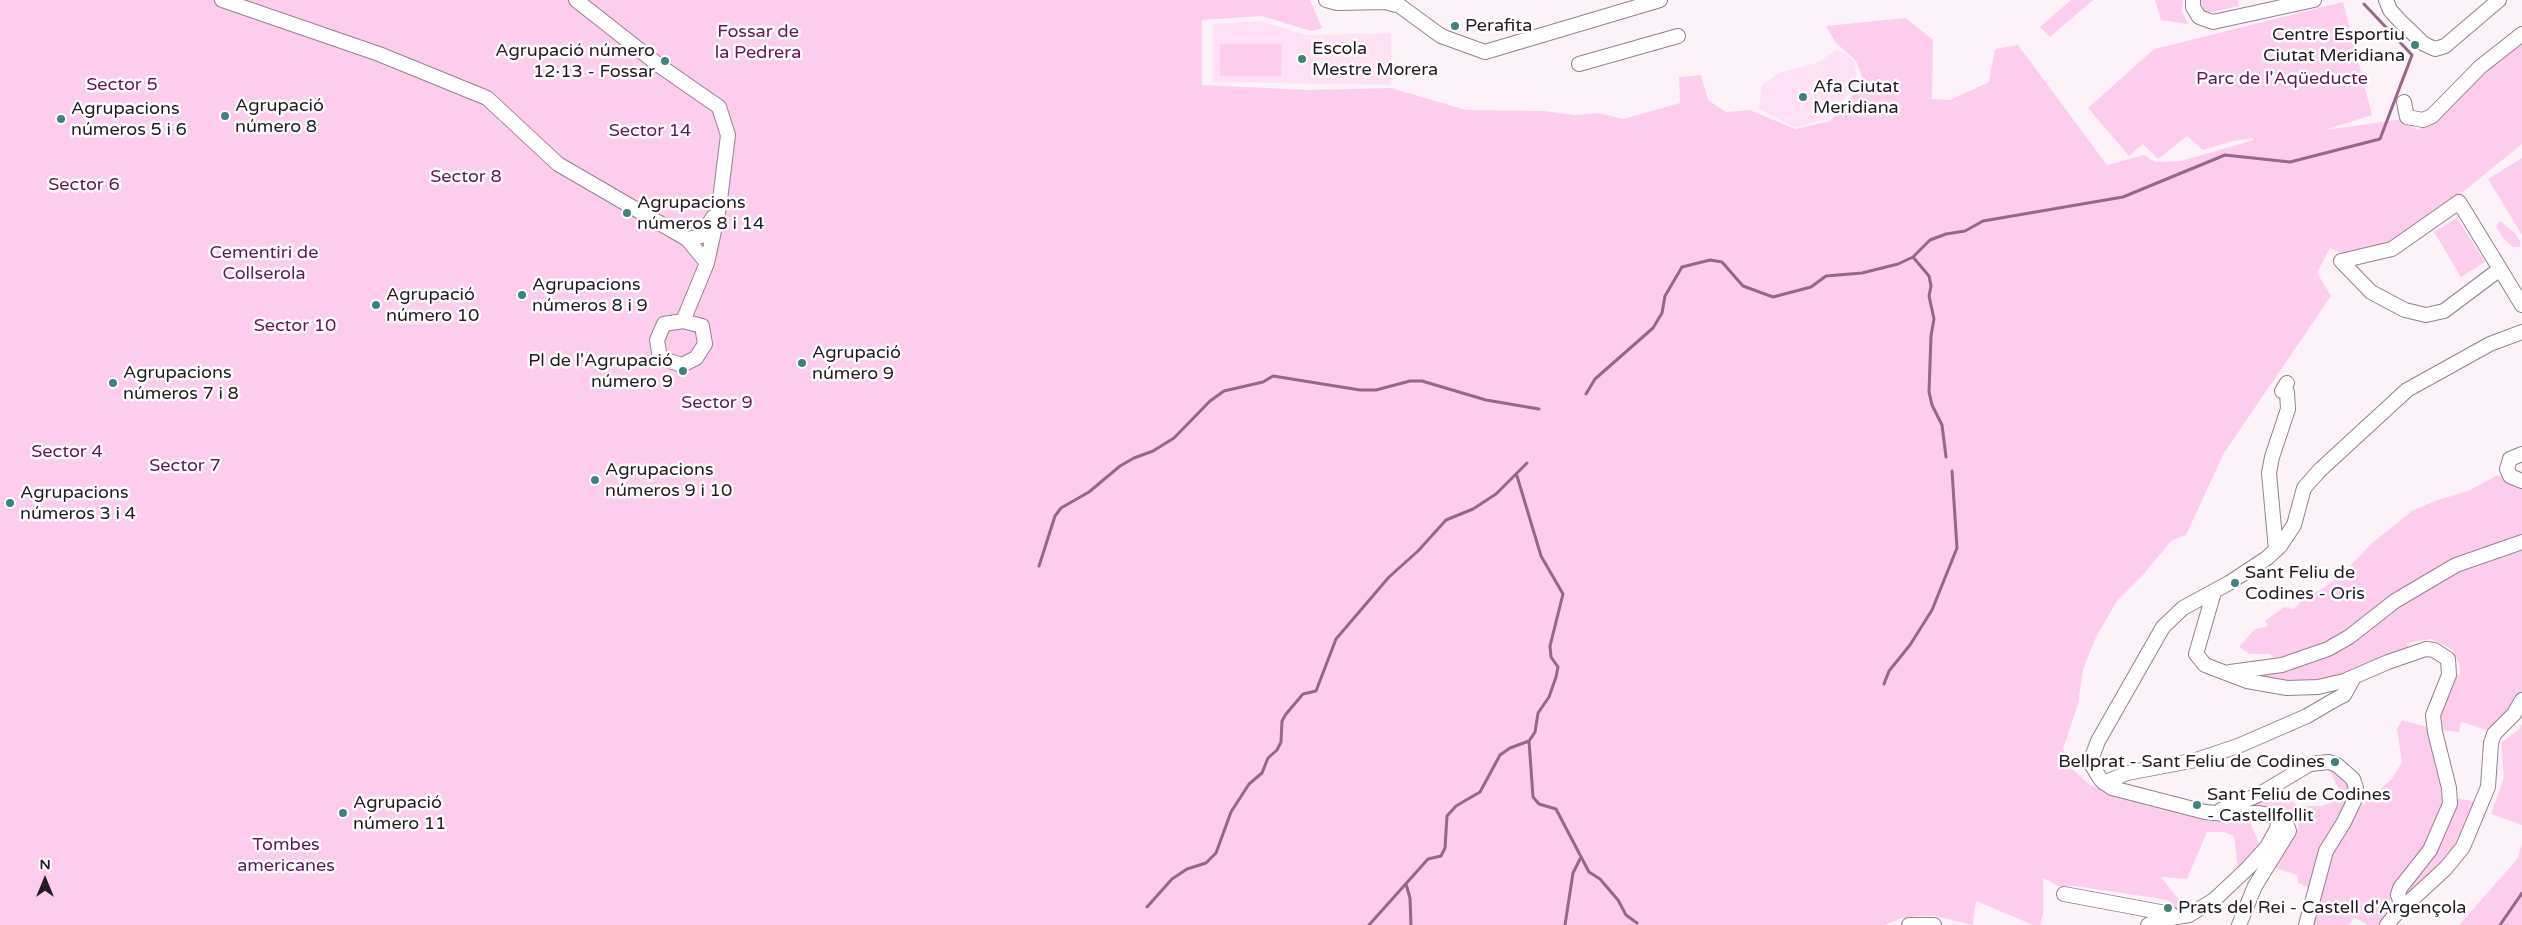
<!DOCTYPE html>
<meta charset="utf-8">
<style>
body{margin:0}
#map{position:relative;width:2522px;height:925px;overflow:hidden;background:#fcf3f9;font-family:"Varela Round",sans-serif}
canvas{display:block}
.north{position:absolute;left:20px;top:855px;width:50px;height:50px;-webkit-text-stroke:4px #fff;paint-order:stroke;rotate:0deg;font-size:14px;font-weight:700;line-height:20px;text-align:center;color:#231b21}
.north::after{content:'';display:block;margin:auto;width:18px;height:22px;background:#231b21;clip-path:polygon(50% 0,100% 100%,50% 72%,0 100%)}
</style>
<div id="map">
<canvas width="2522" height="925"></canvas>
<div class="north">N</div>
</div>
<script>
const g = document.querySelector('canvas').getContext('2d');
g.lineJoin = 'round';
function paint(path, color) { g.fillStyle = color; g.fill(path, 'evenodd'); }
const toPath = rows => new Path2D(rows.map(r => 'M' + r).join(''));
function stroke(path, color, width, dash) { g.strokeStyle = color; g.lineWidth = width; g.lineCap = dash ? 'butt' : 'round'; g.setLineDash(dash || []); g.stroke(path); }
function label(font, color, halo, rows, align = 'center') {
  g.font = font + ' "Varela Round",sans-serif'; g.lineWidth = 5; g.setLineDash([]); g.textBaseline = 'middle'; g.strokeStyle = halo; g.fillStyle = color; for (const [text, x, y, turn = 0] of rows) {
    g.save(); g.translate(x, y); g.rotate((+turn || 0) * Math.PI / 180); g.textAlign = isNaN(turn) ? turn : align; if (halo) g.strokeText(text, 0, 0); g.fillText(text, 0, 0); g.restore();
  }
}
paint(toPath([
 [1262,21,1306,35,1391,33,1391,85,1213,82,1213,24],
 [1837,49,1855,61,1857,83,1828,119,1795,128,1759,109,1762,85,1779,73,1819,62]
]), '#ffe1f5');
paint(toPath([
 [0,0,1310,0,1322,28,1311,31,1262,16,1202,20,1202,85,1308,90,1391,88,1466,110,1543,111,1575,115,1598,113,1623,119,1680,103,1679,77,1701,75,1708,100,1726,112,1750,110,1795,129,1830,121,1864,82,1856,61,1835,42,1826,26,1906,18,1933,40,1932,99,1950,100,1989,82,1995,49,2018,45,2107,165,2144,155,2155,162,2181,161,2254,140,2252,138,2233,141,2203,150,2187,136,2158,159,2143,144,2129,156,2088,108,2154,49,2343,2,2372,115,2325,130,2403,119,2418,130,2522,41,2522,144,2415,231,2394,244,2344,254,2330,248,2317,273,2331,296,2224,453,2186,535,2172,540,2143,575,2117,601,2097,635,2083,669,2078,704,2063,749,2072,769,2090,785,2129,800,2168,808,2248,817,2260,846,2238,869,2234,836,2224,832,2207,832,2187,879,2161,877,2183,905,2177,910,2169,901,2162,899,2075,886,2058,886,2043,878,2043,914,2040,925,2033,925,1976,901,1973,925,1935,916,1916,916,1899,919,1885,925,0,925],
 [2071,0,2093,0,2050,37,2040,27],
 [2155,0,2183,0,2182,11,2188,24,2161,20],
 [2200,0,2237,0,2239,6,2208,13,2203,10],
 [1220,44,1282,44,1281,76,1220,76],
 [2522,158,2522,235,2488,179],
 [2457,218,2485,262,2461,277,2434,232],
 [2500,221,2514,232,2520,241,2520,247,2513,247,2503,238,2496,226],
 [2498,475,2517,486,2522,487,2522,694,2491,731,2461,722,2459,732,2440,730,2439,712,2454,675,2460,675,2460,667,2453,650,2431,639,2407,643,2409,648,2357,671,2313,681,2281,682,2244,674,2279,662,2270,654,2250,654,2239,647,2255,629,2268,626,2265,621,2284,607,2294,609,2300,603,2299,601,2323,588,2340,576,2372,543,2412,511,2435,501,2468,491],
 [2402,720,2430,728,2438,765,2443,808,2421,855,2393,890,2384,925,2368,925,2354,917,2349,925,2312,925,2327,861,2340,838,2361,806,2392,779,2402,762,2397,729],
 [2522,724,2522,825,2491,814,2504,777,2501,743,2519,729],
 [2329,769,2342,773,2350,786,2351,799,2309,888,2298,883,2297,875,2275,868,2298,829,2299,820,2289,812,2281,810,2249,806,2280,787,2297,806,2321,806,2337,801,2339,790],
 [2456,798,2478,802,2458,847,2406,899,2404,890],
 [2522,843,2522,925,2459,925,2518,858]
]), '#fdcdee');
stroke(toPath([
 [1913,257,1929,276,1931,286,1929,296,1934,319,1931,336,1929,392,1932,405,1942,425,1946,457],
 [1586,394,1595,379,1653,328,1662,313,1665,296,1682,267,1710,260,1722,262,1743,286,1773,297,1811,287,1826,276,1862,273,1898,264,1913,257,1930,240,1946,234,1965,231,1983,221,2123,197,2225,155,2290,162,2380,139,2412,55,2364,4],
 [1039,566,1055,516,1061,508,1089,492,1120,466,1134,458,1153,451,1174,438,1210,401,1224,391,1263,382,1273,376,1360,390,1376,390,1410,381,1422,381,1486,400,1539,409],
 [1884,684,1889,671,1910,645,1932,610,1957,548,1952,471],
 [1529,741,1533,797,1539,804,1556,809,1589,872,1600,879,1618,900,1626,915,1637,923],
 [1406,884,1410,898,1411,925],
 [1147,907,1172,879,1187,869,1206,863,1216,853,1231,812,1249,784,1262,773,1268,758,1277,750,1281,742,1282,721,1286,714,1303,694,1316,691,1336,639,1389,577,1418,551,1446,520,1473,509,1496,494,1527,463],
 [1369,925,1428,859,1441,856,1445,848,1447,816,1456,806,1480,792,1500,755,1510,748,1529,741,1535,732,1538,713,1549,697,1556,677,1558,667,1551,657,1550,646,1563,594,1541,556,1517,476],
 [1565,925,1573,873,1580,859],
 [2500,925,2522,893]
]), '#976689', 3);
const minor = toPath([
 [222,0,379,54,487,98,558,164,687,239,707,263],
 [576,0,660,66,719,107,728,135,719,208,707,263,683,321],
 [1326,0,1337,3,1385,2,1400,6,1441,36,1485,52,1660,0],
 [2193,0,2193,7,2199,17,2213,22,2314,0],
 [2386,0,2390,10,2400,21,2424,44,2435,49,2445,46,2499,0],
 [1579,64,1678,36],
 [2404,102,2407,117,2423,120,2432,116,2480,67,2522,34],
 [687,239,702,236,713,217],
 [2500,269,2444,311,2426,315,2405,310,2371,292,2341,261,2392,249,2459,202,2500,269,2522,305],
 [683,321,702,326,705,344,696,358,682,365,660,358,657,340,664,324,683,321],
 [2522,454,2510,459,2507,469,2510,476,2522,481],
 [2276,550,2269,473,2272,457,2288,409,2287,392,2282,391,2287,383],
 [2214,592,2196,654,2205,665,2247,681,2287,688,2318,687,2344,681,2388,662,2426,649,2434,650,2448,659,2449,675,2433,715,2435,732,2449,788,2450,804,2430,850,2400,888,2398,895,2403,909],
 [2230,672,2282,665,2328,649,2349,637,2395,601,2456,565,2522,542],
 [2104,783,2127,773,2196,760,2238,746,2307,716,2336,699,2344,695,2354,677],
 [2221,810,2258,795,2310,764,2329,762,2337,765,2353,779,2356,788,2354,801,2344,822,2326,851,2306,925],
 [2064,894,2171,914],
 [1909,925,1934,925],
 [2148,925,2155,921,2189,915,2214,900,2249,867,2267,847,2277,829,2279,818],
 [2239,925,2255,886,2289,831,2286,822,2274,816,2257,813,2226,814,2205,812,2112,788,2101,780,2093,767,2092,757,2098,741,2163,627,2183,608,2229,583,2267,558,2280,546,2294,525,2304,488,2320,470,2407,390,2490,344,2522,332],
 [2387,925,2395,915,2446,868,2463,847,2488,787,2491,743,2494,734,2514,714,2522,700]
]);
stroke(minor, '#95808e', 16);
stroke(minor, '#fff', 14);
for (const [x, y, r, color] of [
 [1455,26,5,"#3d847e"],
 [2415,45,5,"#3d847e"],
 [1302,59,5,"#3d847e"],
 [665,61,5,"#3d847e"],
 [1803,97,5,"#3d847e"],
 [225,116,5,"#3d847e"],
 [61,119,5,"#3d847e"],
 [627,213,5,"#3d847e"],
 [522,295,5,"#3d847e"],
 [376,305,5,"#3d847e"],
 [802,363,5,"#3d847e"],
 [683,371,5,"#3d847e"],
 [113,383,5,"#3d847e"],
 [595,480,5,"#3d847e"],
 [10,503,5,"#3d847e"],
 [2235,583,5,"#3d847e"],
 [2335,762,5,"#3d847e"],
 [2197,805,5,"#3d847e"],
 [343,813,5,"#3d847e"],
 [2168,908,5,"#3d847e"]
]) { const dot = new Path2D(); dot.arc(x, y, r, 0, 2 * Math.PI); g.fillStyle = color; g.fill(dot); stroke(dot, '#fff', 2); }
label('18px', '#231b21', '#fff', [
 ["Perafita",1465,26],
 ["Centre Esportiu",2405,35,"right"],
 ["Ciutat Meridiana",2405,56,"right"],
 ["Escola",1312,49],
 ["Mestre Morera",1312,70],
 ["Agrupació número",655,51,"right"],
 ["12·13 - Fossar",655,72,"right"],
 ["Afa Ciutat",1813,87],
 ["Meridiana",1813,108],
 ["Agrupació",235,106],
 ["número 8",235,127],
 ["Agrupacions",71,109],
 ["números 5 i 6",71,130],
 ["Agrupacions",637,203],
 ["números 8 i 14",637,224],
 ["Agrupacions",532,285],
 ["números 8 i 9",532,306],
 ["Agrupació",386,295],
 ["número 10",386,316],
 ["Agrupació",812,353],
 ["número 9",812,374],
 ["Pl de l'Agrupació",673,361,"right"],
 ["número 9",673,382,"right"],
 ["Agrupacions",123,373],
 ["números 7 i 8",123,394],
 ["Agrupacions",605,470],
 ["números 9 i 10",605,491],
 ["Agrupacions",20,493],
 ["números 3 i 4",20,514],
 ["Sant Feliu de",2245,573],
 ["Codines - Oris",2245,594],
 ["Bellprat - Sant Feliu de Codines",2325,762,"right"],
 ["Sant Feliu de Codines",2207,795],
 ["- Castellfollit",2207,816],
 ["Agrupació",353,803],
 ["número 11",353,824],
 ["Prats del Rei - Castell d'Argençola",2178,908]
], 'left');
label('18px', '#661555', '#fff', [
 ["Fossar de",758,32],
 ["la Pedrera",758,53],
 ["Parc de l'Aqüeducte",2282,79],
 ["Sector 5",122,85],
 ["Sector 14",650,131],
 ["Sector 8",466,177],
 ["Sector 6",84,185],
 ["Cementiri de",264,253],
 ["Collserola",264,274],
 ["Sector 10",295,326],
 ["Sector 9",717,403],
 ["Sector 4",67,452],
 ["Sector 7",185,466],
 ["Tombes",286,845],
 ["americanes",286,866]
]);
</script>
